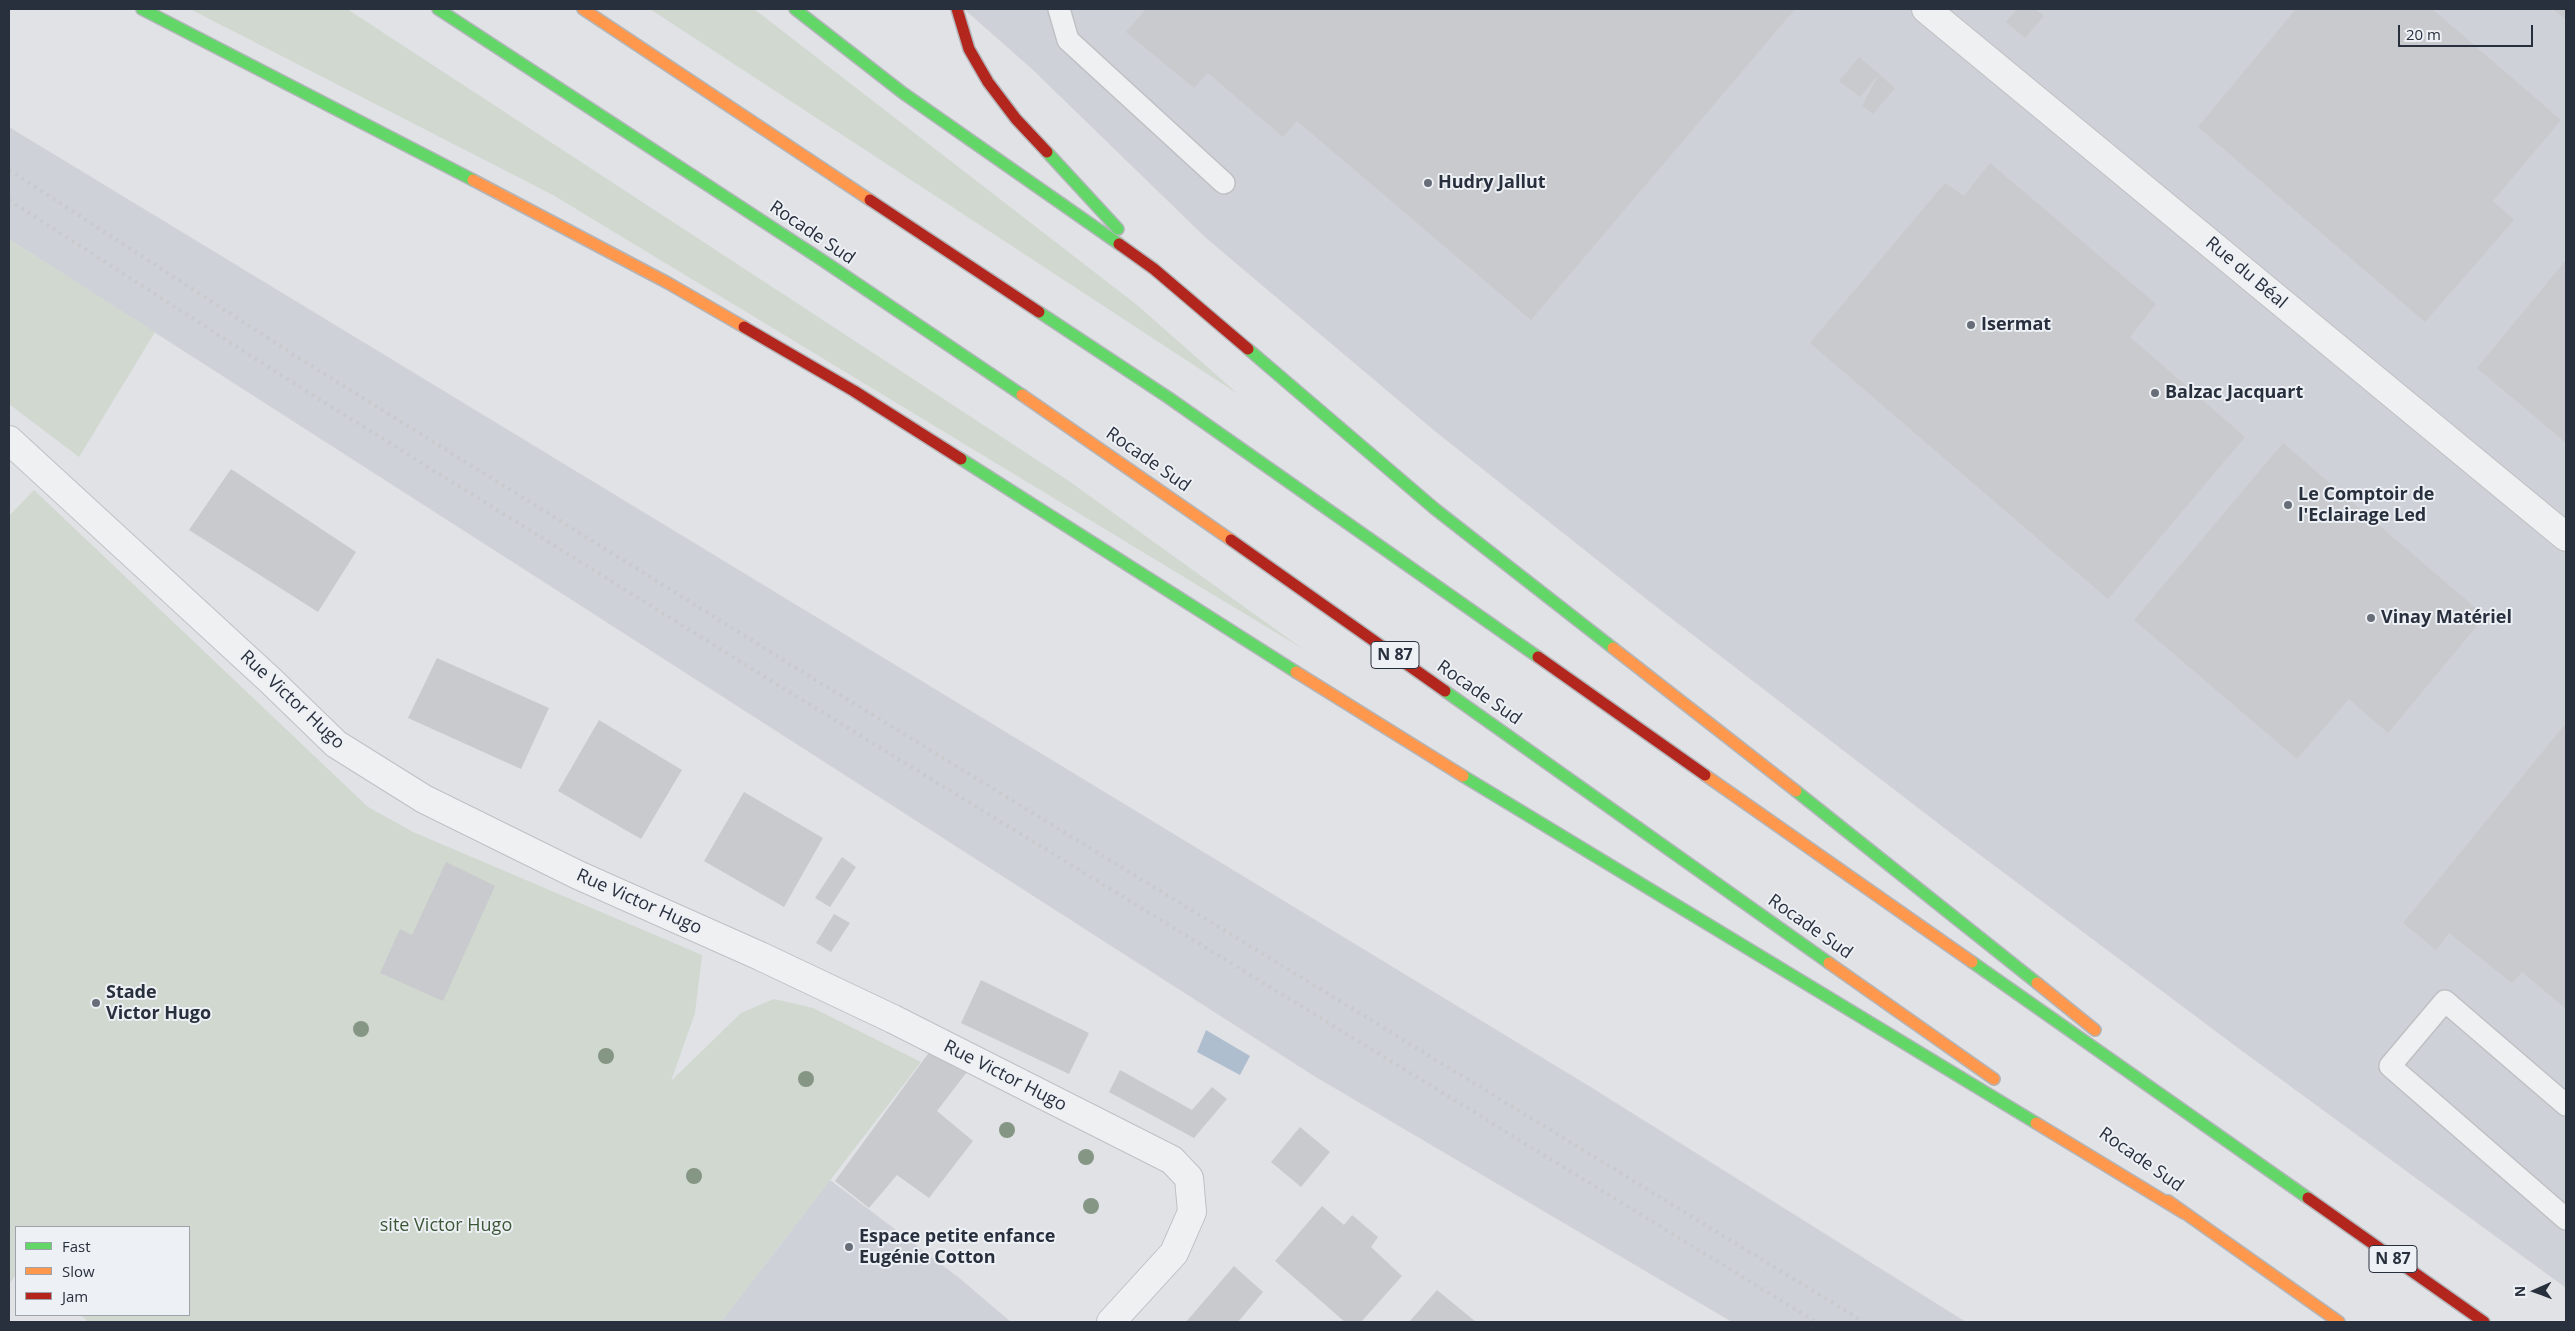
<!DOCTYPE html>
<meta charset="utf-8">
<style>
body{margin:0}
#map{position:relative;width:2575px;height:1331px;overflow:hidden;background:#e0e2e5;font-family:"Open Sans",sans-serif}
canvas{display:block}
.frame{position:absolute;inset:0;border:10px solid #282f3d;pointer-events:none}
.legend{position:absolute;left:15px;top:1226px;width:175px;height:90px;box-sizing:border-box;background:#edf0f4;border:1px solid #9ea3ab;margin:0;padding:6px 9px;list-style:none;font-size:15px;color:#282f3d}
.legend li{display:flex;align-items:center;gap:10px;height:25px}
.legend b{width:25px;border:1px solid #9ea3ab}
.north{position:absolute;left:2510px;top:1266px;width:50px;height:50px;-webkit-text-stroke:4px #edf0f4;paint-order:stroke;rotate:268deg;font-size:14px;font-weight:700;line-height:20px;text-align:center;color:#282f3d}
.north::after{content:'';display:block;margin:auto;width:18px;height:22px;background:#282f3d;clip-path:polygon(50% 0,100% 100%,50% 72%,0 100%)}
.scale{position:absolute;left:2398px;top:25px;width:135px;height:22px;box-sizing:border-box;border:2px solid #282f3d;border-top:0;padding-left:6px;font-size:15px;line-height:18px;white-space:nowrap;color:#282f3d;-webkit-text-stroke:4px #edf0f4;paint-order:stroke}
</style>
<div id="map">
<canvas width="2575" height="1331"></canvas>
<div class="frame"></div>
<ul class="legend">
<li><b style="height:6px;background:#63d668"></b>Fast</li>
<li><b style="height:6px;background:#ff974d"></b>Slow</li>
<li><b style="height:6px;background:#b3261e"></b>Jam</li>
</ul>
<div class="north">N</div>
<div class="scale">20 m</div>
</div>
<script>
const g = document.querySelector('canvas').getContext('2d');
g.lineJoin = 'round';
function paint(path, color) { g.fillStyle = color; g.fill(path, 'evenodd'); }
const toPath = rows => new Path2D(rows.map(r => 'M' + r).join(''));
function stroke(path, color, width, dash) { g.strokeStyle = color; g.lineWidth = width; g.lineCap = dash ? 'butt' : 'round'; g.setLineDash(dash || []); g.stroke(path); }
function label(font, color, halo, rows, align = 'center') {
  g.font = font + ' "Open Sans",sans-serif'; g.lineWidth = 4; g.setLineDash([]); g.textBaseline = 'middle'; g.strokeStyle = halo; g.fillStyle = color; for (const [text, x, y, turn = 0] of rows) {
    g.save(); g.translate(x, y); g.rotate((+turn || 0) * Math.PI / 180); g.textAlign = isNaN(turn) ? turn : align; if (halo) g.strokeText(text, 0, 0); g.fillText(text, 0, 0); g.restore();
  }
}
paint(toPath([
 [964,9,2566,9,2566,1288,2234,1045,1952,834,1650,602,1436,432,1206,238,1033,70],
 [9,127,1589,1086,1966,1322,1732,1322,1314,1076,9,239],
 [830,1180,958,1277,1011,1322,721,1322]
]), '#ced1d8');
paint(toPath([
 [190,9,347,9,1066,479,1303,649,553,195],
 [650,9,754,9,1137,305,1238,394],
 [9,239,155,332,79,457,9,404],
 [34,490,368,807,413,832,702,955,695,1013,671,1081,741,1013,774,999,813,1008,921,1062,721,1322,88,1322,81,1315,189,1315,189,1227,16,1227,16,1274,9,1285,9,516]
]), '#d0d8d0');
paint(toPath([
 [1206,1030,1250,1056,1240,1075,1197,1052]
]), '#afbecf');
paint(toPath([
 [1146,9,1795,9,1531,320,1297,121,1283,137,1208,73,1194,88,1126,32],
 [2017,9,2035,9,2044,16,2025,38,2006,22],
 [2296,9,2432,9,2561,120,2493,201,2514,220,2425,322,2198,127],
 [2553,9,2566,9,2566,20],
 [1859,57,1879,74,1860,97,1839,81],
 [1879,74,1895,88,1873,114,1862,106],
 [1990,163,2156,304,2130,337,2245,437,2108,599,1810,343,1945,183,1964,196],
 [2566,260,2566,443,2477,368],
 [2283,443,2485,616,2388,733,2349,699,2297,759,2134,620],
 [231,469,356,552,318,612,189,530],
 [437,658,549,708,521,769,408,718],
 [599,720,682,770,641,839,558,791],
 [2566,723,2566,1009,2522,972,2512,983,2449,933,2436,950,2403,923],
 [744,792,823,838,784,907,704,861],
 [842,857,856,867,830,907,815,898],
 [446,862,495,886,443,1001,380,973,400,929,412,935],
 [834,914,850,923,831,952,816,943],
 [981,980,1089,1033,1069,1074,961,1023],
 [933,1047,970,1068,937,1111,973,1141,929,1198,897,1175,869,1208,835,1181],
 [1120,1070,1192,1110,1212,1087,1227,1099,1194,1138,1109,1092],
 [1300,1127,1330,1152,1301,1187,1271,1162],
 [1322,1206,1344,1225,1352,1215,1378,1237,1371,1247,1402,1276,1361,1322,1345,1322,1275,1261],
 [1234,1266,1263,1292,1238,1322,1186,1322],
 [1437,1290,1476,1322,1409,1322]
]), '#c8cacd');
const lane = toPath([
 [1059,9,1068,40,1224,183],
 [2566,1105,2445,1001,2390,1066,2566,1219]
]);
const street = toPath([
 [1926,9,2566,537],
 [9,440,270,680,336,744,424,799,578,875,760,956,893,1019,1172,1160,1189,1178,1192,1212,1174,1253,1111,1322]
]);
const fast = toPath([
 [142,9,473,180],
 [438,9,822,260,1022,395],
 [795,9,903,93,1119,244],
 [1047,152,1118,229],
 [1039,312,1169,398,1538,657],
 [1248,349,1435,509,1613,648],
 [961,459,1296,672],
 [1445,691,1829,963],
 [1463,776,2036,1123],
 [1796,791,2037,983],
 [1972,962,2308,1198]
]);
const slow = toPath([
 [583,9,870,200],
 [473,180,668,283,744,327],
 [1022,395,1231,540],
 [1613,648,1796,791],
 [1296,672,1463,776],
 [1705,775,1972,962],
 [1829,963,1994,1079],
 [2037,983,2095,1030],
 [2036,1123,2184,1213],
 [2168,1201,2339,1322]
]);
const jam = toPath([
 [957,9,969,49,988,82,1016,119,1047,152],
 [870,200,1039,312],
 [1119,244,1154,269,1248,349],
 [744,327,854,391,961,459],
 [1231,540,1445,691],
 [1538,657,1705,775],
 [2308,1198,2484,1322]
]);
stroke(lane, '#bec0c3', 24);
stroke(street, '#bec0c3', 30);
stroke(fast, '#b2b5b9', 14);
stroke(slow, '#b2b5b9', 14);
stroke(jam, '#b2b5b9', 14);
stroke(lane, '#eff0f1', 21);
stroke(street, '#eff0f1', 28);
stroke(fast, '#63d668', 11);
stroke(slow, '#ff974d', 11);
stroke(jam, '#b3261e', 11);
stroke(toPath([
 [9,170,294,355,801,671,1864,1322],
 [9,200,279,374,786,690,1816,1322]
]), '#c8cacc', 4, [2.5, 5]);
g.fillStyle = '#869685';
for (const [x, y] of [
 [361,1029],
 [606,1056],
 [806,1079],
 [1007,1130],
 [1086,1157],
 [694,1176],
 [1091,1206]
]) { g.beginPath(); g.arc(x, y, 8, 0, 2 * Math.PI); g.fill(); }
for (const [x, y, r, color] of [
 [1428,183,5,"#686e78"],
 [1971,325,5,"#686e78"],
 [2155,393,5,"#686e78"],
 [2288,505,5,"#686e78"],
 [2371,618,5,"#686e78"],
 [96,1003,5,"#686e78"],
 [849,1247,5,"#686e78"]
]) { const dot = new Path2D(); dot.arc(x, y, r, 0, 2 * Math.PI); g.fillStyle = color; g.fill(dot); stroke(dot, '#edf0f4', 2); }
for (const [x, y, w] of [
 [1395,655,48],
 [2393,1259,48]
]) { const box = new Path2D(); box.roundRect(x - w / 2, y - 13.5, w, 27, 4); g.fillStyle = '#edf0f4'; g.fill(box); stroke(box, '#282f3d', 1); }
label('bold 16px', '#282f3d', null, [
 ["N 87",1395,655],
 ["N 87",2393,1259]
]);
label('bold 18px', '#282f3d', '#edf0f4', [
 ["Hudry Jallut",1438,183],
 ["Isermat",1981,325],
 ["Balzac Jacquart",2165,393],
 ["Le Comptoir de",2298,495],
 ["l'Eclairage Led",2298,516],
 ["Vinay Matériel",2381,618],
 ["Stade",106,993],
 ["Victor Hugo",106,1014],
 ["Espace petite enfance",859,1237],
 ["Eugénie Cotton",859,1258]
], 'left');
label('18px', '#282f3d', '#edf0f4', [
 ["Rocade Sud",812,233,34],
 ["Rue du Béal",2246,273,40],
 ["Rocade Sud",1148,460,35],
 ["Rocade Sud",1479,693,35],
 ["Rue Victor Hugo",292,700,43],
 ["Rue Victor Hugo",639,902,24],
 ["Rocade Sud",1810,927,35],
 ["Rue Victor Hugo",1005,1076,27],
 ["Rocade Sud",2141,1160,35]
]);
label('18px', '#3c5736', '#edf0f4', [
 ["site Victor Hugo",446,1226]
]);
</script>
